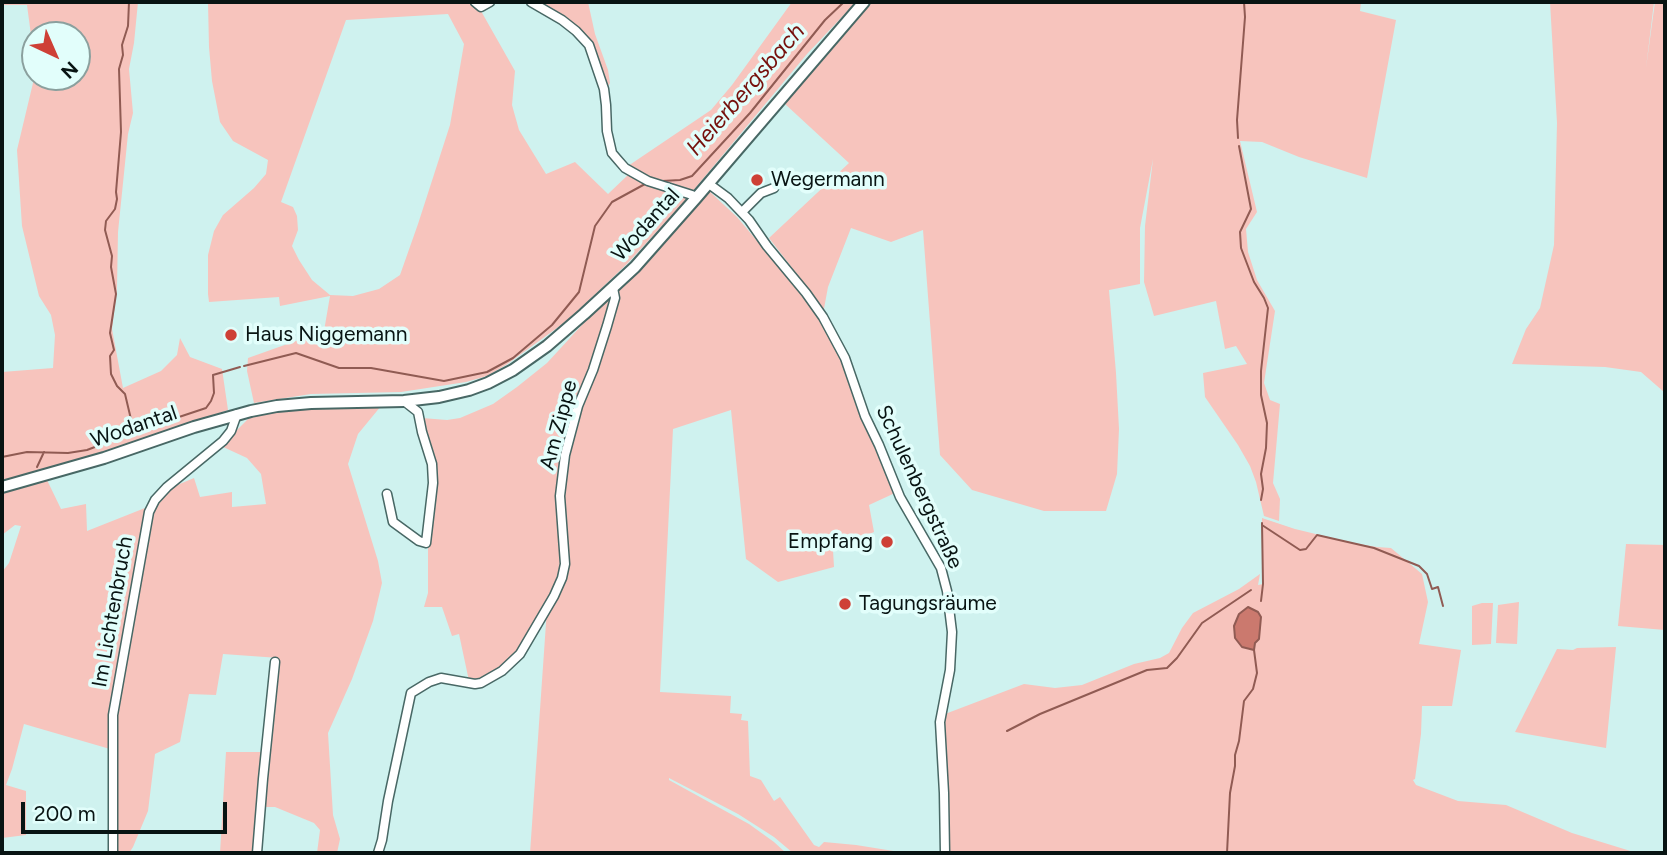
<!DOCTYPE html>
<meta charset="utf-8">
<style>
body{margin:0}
#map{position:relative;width:1667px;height:855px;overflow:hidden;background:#cff2ef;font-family:Figtree,sans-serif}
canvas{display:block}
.frame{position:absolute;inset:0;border:4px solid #081413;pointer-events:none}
.north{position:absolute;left:21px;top:21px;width:70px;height:70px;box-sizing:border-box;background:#e2fefb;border:2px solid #8ba09e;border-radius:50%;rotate:136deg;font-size:19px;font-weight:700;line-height:28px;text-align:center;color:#081413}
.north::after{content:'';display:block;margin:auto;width:24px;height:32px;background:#ce4036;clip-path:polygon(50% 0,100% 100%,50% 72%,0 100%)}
.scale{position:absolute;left:21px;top:802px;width:206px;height:32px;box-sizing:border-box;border:4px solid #081413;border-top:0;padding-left:9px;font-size:21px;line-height:24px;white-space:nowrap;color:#081413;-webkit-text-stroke:5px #e2fefb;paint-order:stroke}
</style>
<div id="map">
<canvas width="1667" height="855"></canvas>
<div class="frame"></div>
<div class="north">N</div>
<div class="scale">200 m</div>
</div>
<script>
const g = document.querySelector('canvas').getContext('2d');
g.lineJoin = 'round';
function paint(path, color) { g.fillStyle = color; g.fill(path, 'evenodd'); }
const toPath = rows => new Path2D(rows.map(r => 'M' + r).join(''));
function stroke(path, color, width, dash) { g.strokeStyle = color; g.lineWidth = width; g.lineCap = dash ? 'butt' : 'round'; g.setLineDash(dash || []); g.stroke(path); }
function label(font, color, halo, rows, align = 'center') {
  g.font = font + ' Figtree,sans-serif'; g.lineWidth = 7; g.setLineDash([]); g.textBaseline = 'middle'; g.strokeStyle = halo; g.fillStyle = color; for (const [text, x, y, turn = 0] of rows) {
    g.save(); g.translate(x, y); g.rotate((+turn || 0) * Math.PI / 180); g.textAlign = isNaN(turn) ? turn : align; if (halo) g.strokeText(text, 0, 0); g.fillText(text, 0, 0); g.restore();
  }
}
paint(toPath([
 [2,2,138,2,134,43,129,69,133,113,128,134,118,232,117,288,112,329,123,388,161,371,177,355,180,338,190,357,222,369,228,410,92,455,2,481,2,372,53,368,55,335,51,315,39,296,22,226,17,150,33,83,33,50,27,5,2,5],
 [35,35,77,35,77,77,35,77],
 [208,2,474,2,481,11,515,71,512,105,519,130,546,174,575,162,608,194,629,174,651,186,685,196,686,200,627,264,568,320,506,365,487,376,466,382,401,392,311,394,254,403,247,371,248,358,324,331,330,296,280,306,279,297,209,302,208,294,208,255,214,231,223,215,254,188,266,174,268,160,233,141,220,122,212,81,209,47],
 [448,14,464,44,450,125,418,224,400,275,379,289,353,296,330,295,312,280,299,260,292,246,298,230,297,216,293,207,281,202,346,20],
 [536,2,588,2,595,34,608,70,610,83,606,90,590,44],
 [792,2,856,2,807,54,692,192,666,186,628,166,711,110,732,85],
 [871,2,1361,2,1360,11,1396,20,1367,178,1299,157,1262,142,1240,141,1257,212,1246,229,1248,252,1257,280,1275,311,1264,383,1270,400,1280,404,1273,483,1280,499,1279,521,1264,516,1256,482,1250,466,1238,445,1205,397,1203,373,1247,364,1236,346,1225,349,1216,301,1154,316,1144,282,1145,226,1153,159,1140,228,1140,284,1109,290,1116,373,1119,429,1117,474,1106,511,1044,511,972,490,940,455,923,230,891,242,851,228,828,287,823,314,806,286,769,238,849,163,785,104],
 [1550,2,1654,2,1646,68,1655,2,1665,2,1665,416,1664,392,1641,372,1605,367,1512,364,1526,329,1540,308,1554,245,1557,123],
 [709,191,737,217,822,318,836,343,895,493,869,505,874,532,833,550,834,567,778,582,746,559,731,410,673,429,660,692,731,696,730,713,742,714,741,720,748,721,750,776,761,780,774,801,780,797,814,845,819,847,824,842,856,845,906,853,793,853,774,837,738,814,669,778,669,780,749,824,774,842,786,853,530,853,547,609,519,654,502,669,478,682,469,681,459,634,452,636,442,607,424,607,428,593,428,541,435,483,422,418,447,420,460,418,493,404,517,387,547,363,592,314,653,254],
 [381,406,358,434,348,464,378,561,382,583,373,621,352,679,328,733,333,815,340,839,337,853,317,853,320,830,314,823,275,807,263,807,273,705,279,658,223,654,216,695,189,694,180,742,155,754,148,811,133,847,129,853,115,853,116,715,139,579,154,508,175,486,194,478,200,497,232,492,232,507,266,504,261,474,247,458,221,446,251,416,295,408],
 [47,480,61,509,86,504,87,531,145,508,127,615,110,749,24,724,12,769,6,785,26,791,26,835,2,838,2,572,9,563,21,526,15,525,2,535,2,492],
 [1262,518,1295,529,1353,543,1377,547,1391,548,1422,574,1428,602,1419,644,1461,650,1452,706,1422,706,1421,734,1415,779,1413,780,1416,785,1458,801,1506,805,1572,833,1637,853,948,853,941,737,945,714,1024,684,1055,688,1082,685,1134,664,1160,658,1169,653,1182,628,1193,613,1239,589,1260,574,1258,585,1263,584],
 [1626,544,1665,545,1665,630,1618,626],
 [1519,602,1517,644,1496,643,1498,605],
 [1482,603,1493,603,1491,644,1472,645,1472,606],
 [1616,647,1606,748,1515,732,1557,649,1573,650,1577,648],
 [226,752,263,752,255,853,220,853]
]), '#f7c4bd');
const water = toPath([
 [1248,607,1258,612,1261,617,1259,639,1255,643,1254,650,1242,647,1235,638,1234,626,1239,614,1248,607]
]);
paint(water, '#cb796e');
stroke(water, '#905b53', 2);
stroke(toPath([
 [1238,138,1237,120,1245,17,1244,2],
 [1239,146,1251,209,1240,232,1241,248,1254,282,1264,298,1268,308,1261,371,1261,395,1267,423,1266,448,1261,474,1263,489,1261,500],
 [662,181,680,180,692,176,750,113,825,20,844,2],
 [244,366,296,353,339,368,371,368,444,381,487,372,513,358,552,325,579,292,595,226,612,202,645,184],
 [140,430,206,408,211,401,214,393,213,375,240,367],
 [2,457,27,452,68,453,87,450,134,432,125,394,117,386,111,374,110,356,114,350,110,333,116,294,111,267,112,256,105,230,106,221,115,209,117,199,116,192,121,132,119,69,123,55,122,45,128,26,129,2],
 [37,467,44,452],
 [1262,525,1300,550,1306,549,1317,535,1374,548,1419,566,1427,574,1432,589,1438,587,1443,606],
 [1261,601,1263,584,1262,523],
 [1007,731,1040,714,1147,670,1167,668,1177,658,1202,623,1251,590],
 [1227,853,1230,793,1235,766,1235,755,1239,741,1244,701,1253,689,1257,673,1254,650]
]), '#905b53', 2);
const minor = toPath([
 [475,2,481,7,490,2],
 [531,2,562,20,576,31,589,45,604,89,606,105,607,131,612,153,618,160,625,168,648,181,692,195,696,198],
 [709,184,728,198,749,220,767,246,806,293,823,317,845,358,865,416,879,445,900,497,941,568,947,591,952,632,950,670,940,722,944,793,945,853],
 [742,212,761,193,774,188],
 [387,494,393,522,419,541,426,543,433,483,432,464,422,432,418,412,404,401],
 [113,853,113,715,149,512,155,500,167,487,223,441,231,431,237,414],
 [257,853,263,779,275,662],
 [378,853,382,840,388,801,411,693,429,682,441,678,475,684,481,683,502,671,520,654,554,596,562,578,565,564,560,496,565,455,578,406,593,370,607,326,615,298,613,288]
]);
const secondary = toPath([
 [2,487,104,458,194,427,251,411,277,406,311,403,404,401,439,397,469,390,488,383,513,370,547,346,584,314,635,267,696,198,864,2]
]);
stroke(minor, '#486865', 11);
stroke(secondary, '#486865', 14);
stroke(minor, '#fff', 8);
stroke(secondary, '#fff', 10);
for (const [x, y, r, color] of [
 [757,180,7,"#ce4036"],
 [231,335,7,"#ce4036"],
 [887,542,7,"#ce4036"],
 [845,604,7,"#ce4036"]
]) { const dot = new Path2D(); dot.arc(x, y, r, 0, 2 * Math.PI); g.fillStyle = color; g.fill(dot); stroke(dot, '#e2fefb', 2.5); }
label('21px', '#081413', '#e2fefb', [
 ["Wegermann",771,180],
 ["Haus Niggemann",245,335],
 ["Empfang",873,542,"right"],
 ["Tagungsräume",859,604]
], 'left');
label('21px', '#081413', '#e2fefb', [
 ["Wodantal",646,225,-48],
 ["Am Zippe",559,425,-75],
 ["Wodantal",134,427,-19],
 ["Schulenbergstraße",919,487,65],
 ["Im Lichtenbruch",113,612,-80]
]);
label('italic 23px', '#76110d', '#e2fefb', [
 ["Heierbergsbach",746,90,-49]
]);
</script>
